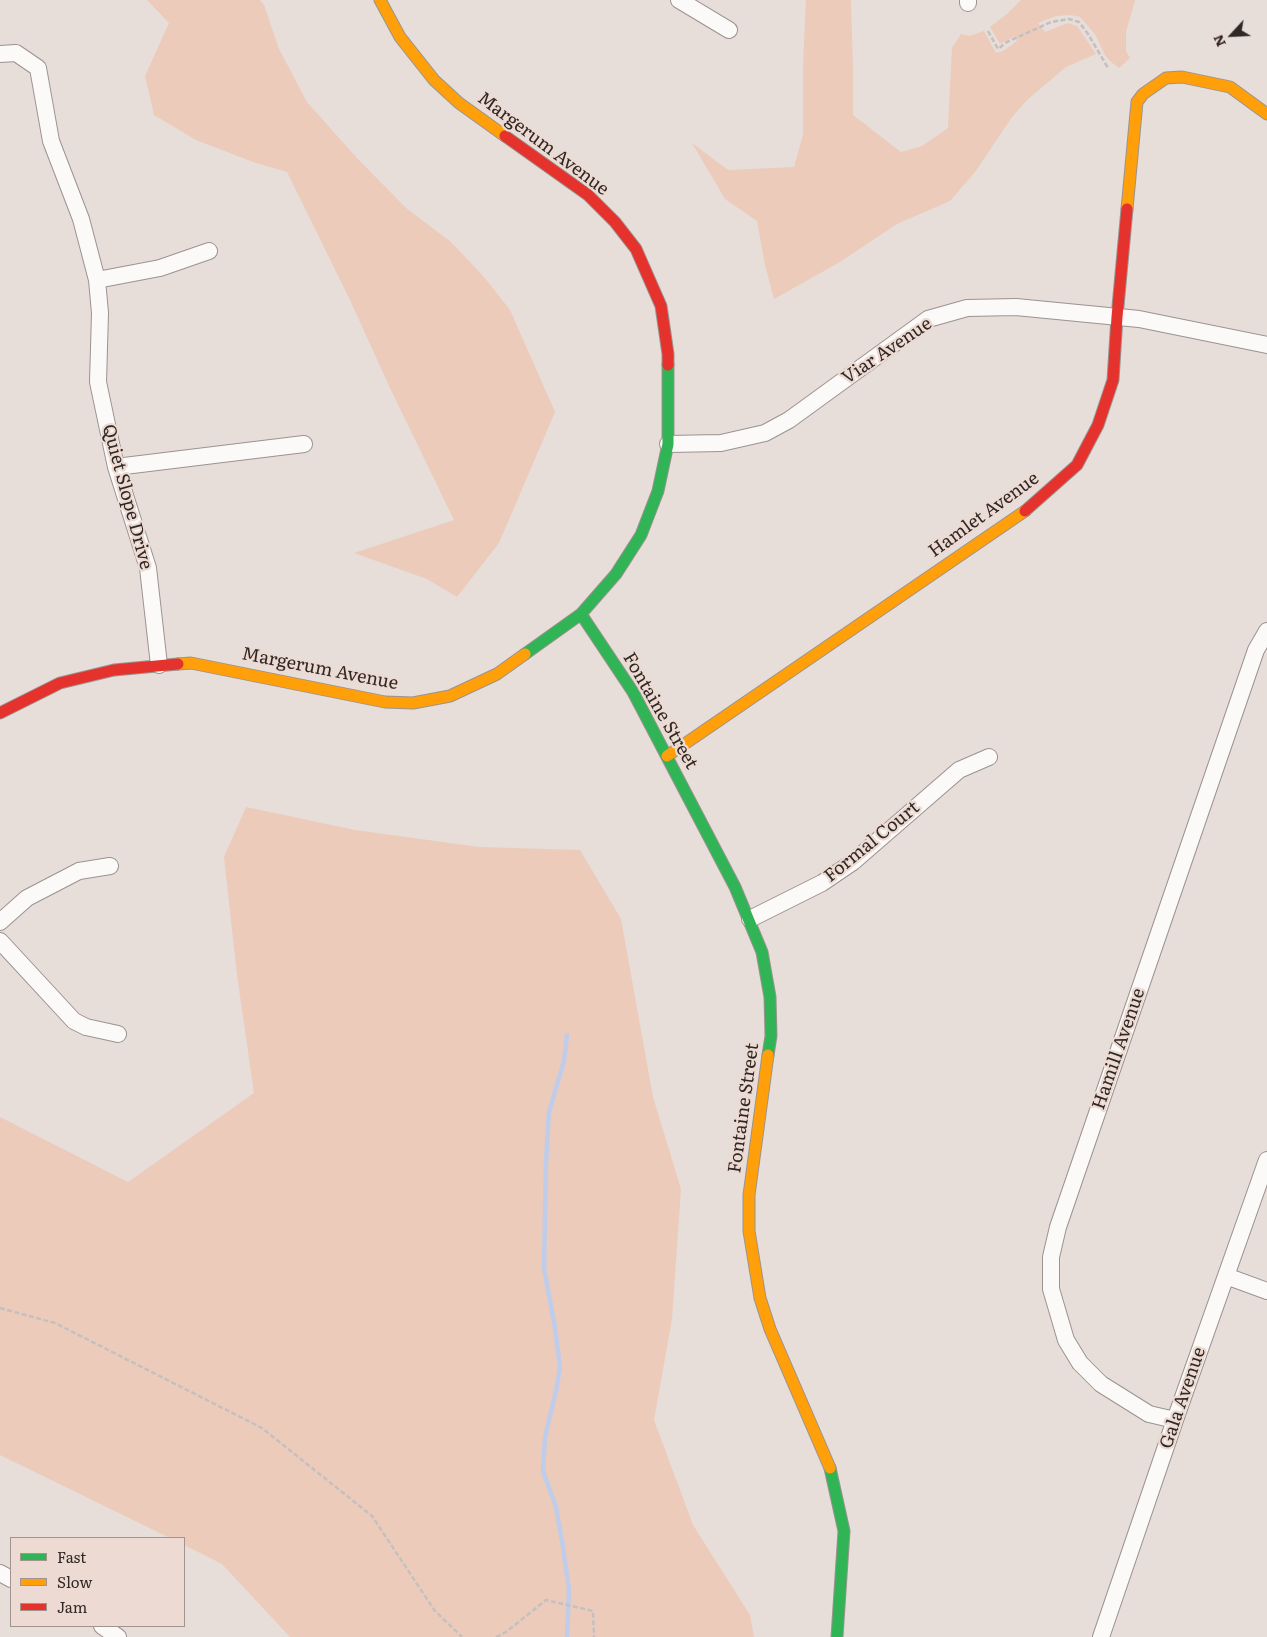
<!DOCTYPE html>
<style>
body{margin:0}
#map{position:relative;width:1267px;height:1637px;overflow:hidden;background:#e7ddd9;font-family:Literata,serif}
canvas{display:block}
.legend{position:absolute;left:10px;top:1537px;width:175px;height:90px;box-sizing:border-box;background:#eddbd3;border:1px solid #a1938d;margin:0;padding:6px 9px;list-style:none;font-size:15px;color:#2f2825}
.legend li{display:flex;align-items:center;gap:10px;height:25px}
.legend b{width:25px;border:1px solid #a1938d}
.north{position:absolute;left:1207px;top:10px;width:50px;height:50px;-webkit-text-stroke:4px #eddbd3;paint-order:stroke;rotate:245deg;font-size:14px;font-weight:700;line-height:20px;text-align:center;color:#2f2825}
.north::after{content:'';display:block;margin:auto;width:18px;height:22px;background:#2f2825;clip-path:polygon(50% 0,100% 100%,50% 72%,0 100%)}
</style>
<div id="map">
<canvas width="1267" height="1637"></canvas>
<ul class="legend">
<li><b style="height:6px;background:#30b455"></b>Fast</li>
<li><b style="height:6px;background:#ff9f0a"></b>Slow</li>
<li><b style="height:6px;background:#e5322d"></b>Jam</li>
</ul>
<div class="north">N</div>
</div>
<script>
const g = document.querySelector('canvas').getContext('2d');
g.lineJoin = 'round';
function paint(path, color) { g.fillStyle = color; g.fill(path, 'evenodd'); }
const toPath = rows => new Path2D(rows.map(r => 'M' + r).join(''));
function stroke(path, color, width, dash) { g.strokeStyle = color; g.lineWidth = width; g.lineCap = dash ? 'butt' : 'round'; g.setLineDash(dash || []); g.stroke(path); }
function label(font, color, halo, rows, align = 'center') {
  g.font = font + ' Literata,serif'; g.lineWidth = 4.5; g.setLineDash([]); g.textBaseline = 'middle'; g.strokeStyle = halo; g.fillStyle = color; for (const [text, x, y, turn = 0] of rows) {
    g.save(); g.translate(x, y); g.rotate((+turn || 0) * Math.PI / 180); g.textAlign = isNaN(turn) ? turn : align; if (halo) g.strokeText(text, 0, 0); g.fillText(text, 0, 0); g.restore();
  }
}
paint(toPath([
 [147,0,260,0,264,5,279,49,307,102,356,157,406,208,451,242,484,277,510,310,555,412,499,543,457,597,427,579,354,553,454,520,390,388,350,300,287,172,253,162,196,140,154,115,145,76,169,23],
 [806,0,851,0,853,68,853,115,901,152,922,146,948,128,952,48,961,34,969,36,984,31,996,53,1003,51,1017,41,1015,36,1000,44,990,27,1007,14,1021,0,1135,0,1126,32,1126,51,1130,58,1119,68,1111,62,1105,55,1095,34,1080,17,1071,15,1056,16,1038,23,1045,32,1068,23,1077,26,1096,54,1066,67,1027,100,1012,117,975,172,950,201,897,224,840,262,774,299,765,265,757,221,725,199,692,143,728,170,794,167,803,135,803,66],
 [246,807,355,830,479,847,580,850,621,919,653,1097,681,1189,672,1319,654,1420,693,1525,750,1615,754,1637,290,1637,222,1564,184,1545,184,1538,170,1538,0,1455,0,1117,128,1182,254,1093,237,975,224,857]
]), '#eccbbb');
stroke(toPath([
 [567,1035,564,1061,549,1112,546,1162,544,1268,555,1328,560,1367,556,1391,545,1437,543,1471,556,1507,563,1547,569,1590,567,1637]
]), '#bfcdea', 4.5);
const street = toPath([
 [679,0,729,30],
 [968,3,968,0],
 [0,54,16,53,38,68,51,141,81,219,97,280,100,313,98,382,116,467,148,568,159,665],
 [97,280,160,268,209,251],
 [668,444,721,443,765,433,789,420,928,319,967,308,1016,307,1139,319,1267,345],
 [116,467,304,444],
 [750,919,822,883,853,862,959,770,989,757],
 [0,922,27,898,79,871,110,866],
 [0,941,74,1021,86,1027,118,1034],
 [1226,1276,1267,1291],
 [1175,1420,1149,1414,1101,1384,1080,1363,1066,1340,1051,1289,1051,1257,1058,1227,1256,650,1267,631],
 [0,1573,11,1579],
 [102,1626,118,1637],
 [1101,1637,1175,1420,1267,1160]
]);
const fast = toPath([
 [581,614,633,692,735,887,762,952,770,997,771,1036,768,1055],
 [525,654,581,614,616,574,641,535,658,491,668,444,668,365],
 [830,1468,844,1531,837,1637]
]);
const slow = toPath([
 [380,0,400,37,434,80,459,103,505,136],
 [1127,209,1137,102,1143,94,1166,78,1182,77,1230,87,1267,114],
 [178,664,191,663,385,702,413,703,450,696,497,674,525,654],
 [667,756,1025,511],
 [768,1055,749,1195,749,1231,760,1298,770,1329,830,1468]
]);
const jam = toPath([
 [505,136,588,195,615,222,636,249,661,306,668,354,668,365],
 [1025,511,1077,465,1098,425,1113,380,1117,317,1127,209],
 [0,713,60,683,114,670,178,664]
]);
stroke(street, '#9b9390', 18);
stroke(fast, '#9b9390', 13);
stroke(slow, '#9b9390', 13);
stroke(jam, '#9b9390', 13);
stroke(toPath([
 [988,31,998,49,1007,42,1051,22,1069,19,1079,22,1088,34,1108,68],
 [0,1308,55,1323,262,1428,372,1516,435,1611,462,1637],
 [496,1637,506,1632,546,1600,593,1611,594,1637]
]), '#c4c0bf', 2.5, [5, 2.5]);
stroke(street, '#fbfaf9', 16);
stroke(fast, '#30b455', 11);
stroke(slow, '#ff9f0a', 11);
stroke(jam, '#e5322d', 11);
label('18px', '#2f2825', '#eddbd3', [
 ["Margerum Avenue",543,144,37],
 ["Viar Avenue",887,351,-34],
 ["Quiet Slope Drive",127,497,75],
 ["Hamlet Avenue",984,515,-36],
 ["Margerum Avenue",320,669,11],
 ["Fontaine Street",660,711,60],
 ["Formal Court",872,842,-39],
 ["Hamill Avenue",1119,1049,-71],
 ["Fontaine Street",744,1108,-82],
 ["Gala Avenue",1183,1398,-71]
]);
</script>
